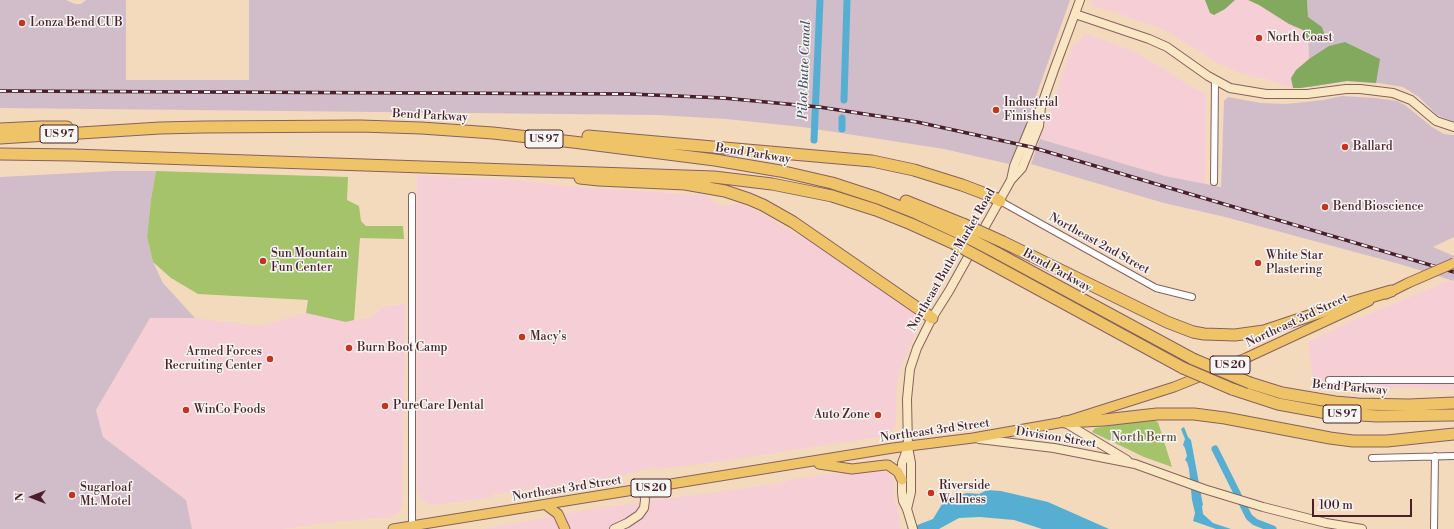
<!DOCTYPE html>
<style>
body{margin:0}
#map{position:relative;width:1454px;height:529px;overflow:hidden;background:#f4dabd;font-family:"Libre Bodoni",serif}
canvas{display:block}
.north{position:absolute;left:12px;top:477px;width:40px;height:40px;-webkit-text-stroke:3px #f6f6f2;paint-order:stroke;rotate:270deg;font-size:11px;font-weight:700;line-height:16px;text-align:center;color:#4a1f2b}
.north::after{content:'';display:block;margin:auto;width:14px;height:18px;background:#4a1f2b;clip-path:polygon(50% 0,100% 100%,50% 72%,0 100%)}
.scale{position:absolute;left:1312px;top:499px;width:100px;height:18px;box-sizing:border-box;border:2px solid #4a1f2b;border-top:0;padding-left:5px;font-size:12px;line-height:14px;white-space:nowrap;color:#4a1f2b;-webkit-text-stroke:3px #f6f6f2;paint-order:stroke}
</style>
<div id="map">
<canvas width="1454" height="529"></canvas>
<div class="north">N</div>
<div class="scale">100 m</div>
</div>
<script>
const g = document.querySelector('canvas').getContext('2d');
g.lineJoin = 'round';
function paint(path, color) { g.fillStyle = color; g.fill(path, 'evenodd'); }
const toPath = rows => new Path2D(rows.map(r => 'M' + r).join(''));
function stroke(path, color, width, dash) { g.strokeStyle = color; g.lineWidth = width; g.lineCap = dash ? 'butt' : 'round'; g.setLineDash(dash || []); g.stroke(path); }
function label(font, color, halo, rows, align = 'center') {
  g.font = font + ' "Libre Bodoni",serif'; g.lineWidth = 3; g.setLineDash([]); g.textBaseline = 'middle'; g.strokeStyle = halo; g.fillStyle = color; for (const [text, x, y, turn = 0] of rows) {
    g.save(); g.translate(x, y); g.rotate((+turn || 0) * Math.PI / 180); g.textAlign = isNaN(turn) ? turn : align; if (halo) g.strokeText(text, 0, 0); g.fillText(text, 0, 0); g.restore();
  }
}
paint(toPath([
 [1091,0,1307,0,1310,87,1301,88,1289,87,1267,79,1240,73,1219,64,1164,30,1114,12,1092,6],
 [1085,33,1135,52,1161,67,1191,87,1206,93,1205,185,1165,176,1040,139,1073,44,1081,40],
 [417,175,517,180,574,187,706,195,715,203,724,206,733,204,740,204,759,212,835,257,919,316,921,322,904,360,897,382,896,425,892,431,884,436,709,463,657,469,653,467,626,475,559,485,547,488,529,489,493,494,493,497,434,505,428,504,421,499,417,490],
 [1450,280,1454,281,1454,389,1314,387,1308,342,1343,325],
 [406,304,402,508,398,513,390,517,326,523,283,529,192,529,186,500,103,437,96,410,150,318,195,318,260,326,306,313,346,322,373,317,381,307],
 [882,470,892,476,896,488,894,488,895,502,897,504,901,529,484,529,597,508,783,483,788,480,822,475]
]), '#f6cfd6');
paint(toPath([
 [0,0,66,0,75,4,81,4,86,0,126,0,126,80,249,80,249,0,1070,0,1023,133,1009,164,944,149,802,127,726,119,657,115,0,108],
 [1307,0,1454,0,1454,122,1437,115,1419,97,1403,87,1378,83,1347,81,1310,87],
 [1342,96,1376,98,1397,101,1405,105,1432,127,1444,134,1454,135,1454,237,1433,247,1454,256,1454,281,1403,265,1225,217,1164,203,1031,164,1040,139,1165,176,1221,187,1224,101,1228,97,1261,103,1286,104,1323,100],
 [114,171,156,171,151,199,147,237,153,262,163,283,195,318,150,318,96,410,103,437,186,500,192,529,0,529,0,177]
]), '#d1bdc9');
paint(toPath([
 [156,171,348,177,347,200,359,206,361,221,366,226,403,226,404,239,360,238,354,320,346,322,306,313,308,300,198,294,171,278,153,262,147,237,151,199],
 [1150,419,1158,422,1172,467,1144,457,1092,432,1095,428]
]), '#a4c36b');
paint(toPath([
 [1205,0,1307,0,1308,17,1322,27,1325,36,1318,42,1308,40,1303,30,1289,24,1259,5,1248,0,1235,0,1225,9,1214,15,1210,13],
 [1345,42,1380,59,1376,83,1347,81,1301,88,1293,88,1291,78,1296,70,1309,59,1329,46]
]), '#83a95f');
paint(toPath([
 [1184,427,1188,437,1191,440,1203,505,1202,506,1203,514,1213,523,1231,529,1216,529,1193,521,1195,513,1192,500,1189,469,1187,462,1185,460,1187,456,1185,448,1183,445,1185,439,1181,429],
 [987,490,1001,491,1048,502,1109,529,1042,529,1014,520,980,517,959,518,939,529,907,529,933,519,945,499,967,493,979,494]
]), '#56afd3');
stroke(toPath([
 [844,100,847,0],
 [842,118,842,129],
 [814,140,820,0],
 [1215,449,1249,517,1255,522,1273,529]
]), '#56afd3', 7);
const street = toPath([
 [1214,182,1215,80],
 [412,196,412,526],
 [1000,201,1156,288,1192,297],
 [1329,380,1454,380],
 [1372,458,1454,456],
 [1434,529,1435,456]
]);
const secondary = toPath([
 [1075,14,1149,39,1167,47,1208,76,1230,88,1266,94,1307,94,1346,89,1360,89,1393,93,1411,100,1436,121,1454,127],
 [1011,180,1014,166,1031,125,1039,111],
 [1064,422,1127,460],
 [979,439,1054,448,1135,464,1204,489,1263,507,1326,523,1362,529],
 [908,447,902,463,902,493,903,501,907,509,913,529],
 [907,509,911,492,911,463,908,447,907,399,910,369,917,348,932,318,949,291,1011,180,1022,168,1039,126,1041,107,1054,70,1080,0],
 [614,529,627,523,639,515,644,508,645,500,644,489]
]);
const primary = toPath([
 [1386,294,1408,283],
 [819,464,852,469,885,465,888,465,898,472,902,480],
 [546,505,558,514,565,529],
 [393,529,893,448,973,438,1064,422,1174,387,1246,358,1369,301]
]);
const highway = toPath([
 [0,129,41,127,67,127],
 [588,136,872,161,914,170,962,185,991,196,1000,201],
 [0,138,160,128,204,127,360,126,421,128,493,133,573,142,715,160,780,171,832,183,878,198,916,213,959,233],
 [0,154,73,155,714,177,772,184,832,196,876,210,911,224,953,243],
 [580,178,599,180,685,184,725,191,749,199,763,205,793,222,932,318],
 [906,201,963,224],
 [1003,242,1167,322,1193,332,1204,334,1235,335,1264,331,1336,307,1391,291],
 [997,253,1193,359],
 [990,263,1183,368],
 [1250,383,1282,393,1335,402,1358,404,1409,405,1454,403],
 [1232,389,1278,404,1327,413,1377,416,1454,415],
 [1064,422,1104,420,1157,414,1194,414,1225,418,1330,438,1353,441,1387,441,1454,434]
]);
stroke(street, '#86605e', 8);
stroke(secondary, '#86605e', 10);
stroke(primary, '#86605e', 11);
stroke(highway, '#86605e', 13);
stroke(street, '#fff', 6);
stroke(secondary, '#f9e7c3', 8);
stroke(primary, '#efc469', 9);
stroke(highway, '#efc469', 11);
const rail = toPath([
 [0,91,630,94,723,98,819,107,917,122,1031,147,1454,272]
]);
stroke(rail, '#4a1f2b', 3.5);
stroke(rail, '#f6f6f2', 2, [6]);
const primaryBridge = toPath([
 [1408,283,1454,263]
]);
const highwayBridge = toPath([
 [963,224,1003,242],
 [959,233,997,253],
 [953,243,990,263],
 [1193,359,1250,383],
 [1183,368,1232,389]
]);
stroke(primaryBridge, '#86605e', 11, []);
stroke(highwayBridge, '#86605e', 13, []);
stroke(primaryBridge, '#efc469', 9);
stroke(highwayBridge, '#efc469', 11);
for (const [x, y, r, color] of [
 [22,23,4,"#c8321e"],
 [1259,38,4,"#c8321e"],
 [996,110,4,"#c8321e"],
 [1345,147,4,"#c8321e"],
 [1325,207,4,"#c8321e"],
 [263,261,4,"#c8321e"],
 [1258,263,4,"#c8321e"],
 [522,337,4,"#c8321e"],
 [349,348,4,"#c8321e"],
 [270,359,4,"#c8321e"],
 [385,406,4,"#c8321e"],
 [186,410,4,"#c8321e"],
 [878,415,4,"#c8321e"],
 [931,493,4,"#c8321e"],
 [72,495,4,"#c8321e"]
]) { const dot = new Path2D(); dot.arc(x, y, r, 0, 2 * Math.PI); g.fillStyle = color; g.fill(dot); stroke(dot, '#f6f6f2', 1.5); }
for (const [x, y, w] of [
 [59,134,38],
 [544,139,38],
 [1230,365,40],
 [1342,414,38],
 [651,488,40]
]) { const box = new Path2D(); box.roundRect(x - w / 2, y - 9, w, 18, 3); g.fillStyle = '#f6f6f2'; g.fill(box); stroke(box, '#4a1f2b', 1); }
label('bold 11px', '#4a1f2b', null, [
 ["US 97",59,134],
 ["US 97",544,139],
 ["US 20",1230,365],
 ["US 97",1342,414],
 ["US 20",651,488]
]);
label('12px', '#4a1f2b', '#f6f6f2', [
 ["Lonza Bend CUB",30,23],
 ["North Coast",1267,38],
 ["Industrial",1004,103],
 ["Finishes",1004,117],
 ["Ballard",1353,147],
 ["Bend Bioscience",1333,207],
 ["Sun Mountain",271,254],
 ["Fun Center",271,268],
 ["White Star",1266,256],
 ["Plastering",1266,270],
 ["Macy's",530,337],
 ["Burn Boot Camp",357,348],
 ["Armed Forces",262,352,"right"],
 ["Recruiting Center",262,366,"right"],
 ["PureCare Dental",393,406],
 ["WinCo Foods",194,410],
 ["Auto Zone",870,415,"right"],
 ["Riverside",939,486],
 ["Wellness",939,500],
 ["Sugarloaf",80,488],
 ["Mt. Motel",80,502]
], 'left');
label('12px', '#4a1f2b', '#f6f6f2', [
 ["Bend Parkway",430,116,3],
 ["Bend Parkway",753,154,9],
 ["Northeast 2nd Street",1099,244,29],
 ["Northeast Butler Market Road",952,260,-60],
 ["Bend Parkway",1057,271,29],
 ["Northeast 3rd Street",1297,321,-25],
 ["Bend Parkway",1350,388,5],
 ["Northeast 3rd Street",935,431,-8],
 ["Division Street",1056,438,9],
 ["Northeast 3rd Street",567,489,-9]
]);
label('12px', '#65503e', '#f6f6f2', [
 ["North Berm",1144,438]
]);
label('italic 13px', '#4e5166', '#f6f6f2', [
 ["Pilot Butte Canal",805,70,-88]
]);
</script>
